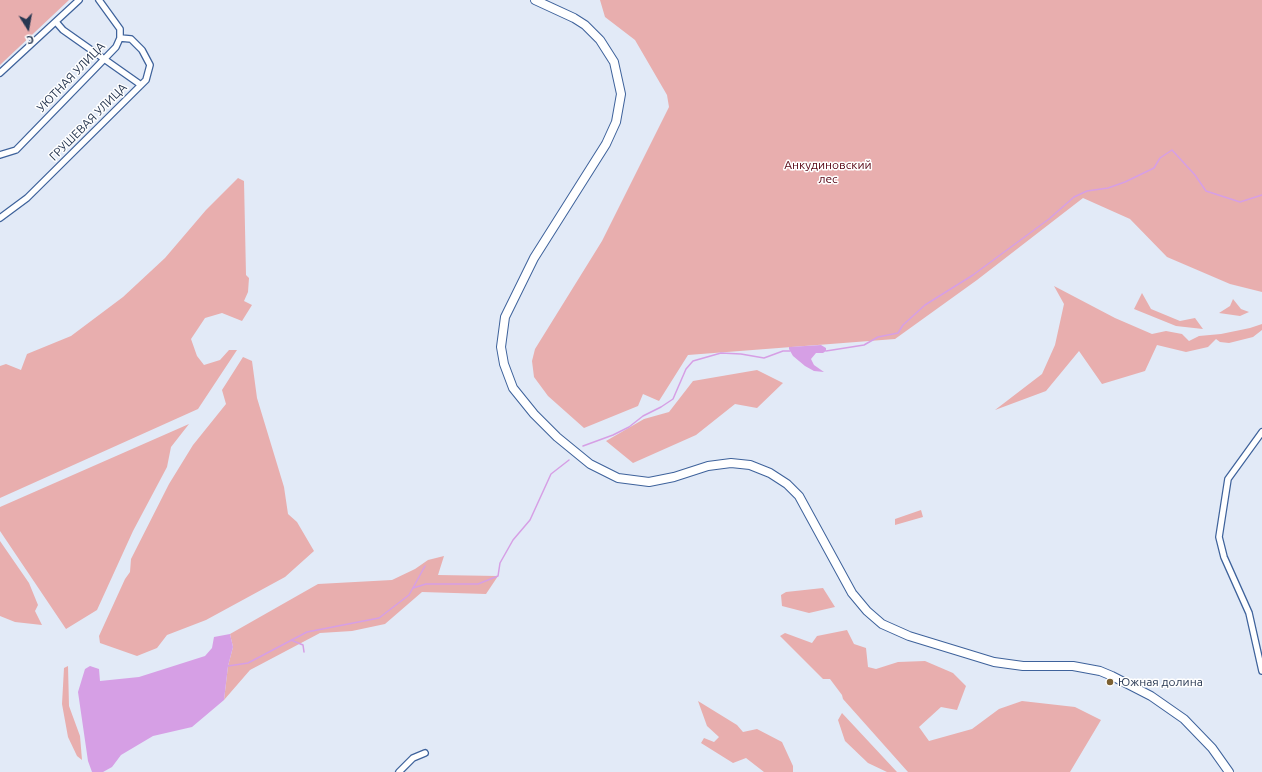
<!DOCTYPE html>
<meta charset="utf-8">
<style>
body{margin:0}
#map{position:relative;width:1262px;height:772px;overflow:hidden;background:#e2eaf7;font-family:Ubuntu,sans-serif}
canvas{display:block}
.north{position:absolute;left:8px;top:8px;width:40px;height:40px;-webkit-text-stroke:3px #fff;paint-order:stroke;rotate:169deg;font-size:11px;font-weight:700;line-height:16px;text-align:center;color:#273751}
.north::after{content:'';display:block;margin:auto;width:14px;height:18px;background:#273751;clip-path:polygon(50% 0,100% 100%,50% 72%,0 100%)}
</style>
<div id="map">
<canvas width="1262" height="772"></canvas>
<div class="north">С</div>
</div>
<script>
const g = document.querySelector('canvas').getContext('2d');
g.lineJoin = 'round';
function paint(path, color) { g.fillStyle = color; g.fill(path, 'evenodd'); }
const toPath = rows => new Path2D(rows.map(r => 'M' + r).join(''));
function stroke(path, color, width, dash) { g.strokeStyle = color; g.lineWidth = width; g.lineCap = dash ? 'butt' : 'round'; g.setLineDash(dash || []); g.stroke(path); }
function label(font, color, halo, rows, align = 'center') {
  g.font = font + ' Ubuntu,sans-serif'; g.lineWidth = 3; g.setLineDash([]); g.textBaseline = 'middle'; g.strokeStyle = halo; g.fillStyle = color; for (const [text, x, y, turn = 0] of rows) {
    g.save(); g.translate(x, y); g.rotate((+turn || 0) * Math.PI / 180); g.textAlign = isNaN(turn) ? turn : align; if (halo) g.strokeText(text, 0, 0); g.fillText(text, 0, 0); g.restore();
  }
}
paint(toPath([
 [0,0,69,0,0,65],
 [600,0,1262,0,1262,292,1230,284,1167,257,1130,219,1083,198,977,280,895,339,688,355,659,401,643,394,638,406,584,428,548,396,534,377,532,361,535,349,602,241,669,107,667,95,635,40,605,17],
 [238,178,244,181,246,275,249,278,248,292,244,301,252,305,242,321,222,313,205,318,191,339,197,356,204,365,220,360,229,350,237,350,198,409,0,498,0,366,6,364,21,370,27,354,71,336,123,297,165,258,206,210],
 [1054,286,1115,318,1152,334,1166,331,1182,334,1189,341,1199,336,1221,334,1250,328,1262,324,1262,330,1253,337,1229,343,1220,342,1216,339,1208,347,1186,352,1157,345,1145,371,1102,384,1079,351,1046,391,995,410,1042,374,1055,345,1064,304],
 [1142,293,1151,309,1180,321,1195,318,1203,329,1176,326,1134,309],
 [1233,299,1241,309,1249,312,1240,316,1219,313,1230,306],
 [243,357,252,361,257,398,284,487,288,514,297,522,314,551,285,577,206,620,167,635,157,648,137,656,100,643,99,636,125,579,130,572,131,559,169,484,193,445,226,404,222,390],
 [757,370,783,383,757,408,735,404,696,435,633,463,606,441,644,419,669,412,693,381],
 [189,424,171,447,167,467,133,531,97,610,66,629,0,531,0,507],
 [921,510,923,517,895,525,895,519],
 [0,541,29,583,38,605,35,611,42,625,15,622,0,616],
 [444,556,438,575,498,576,486,594,422,592,385,624,352,631,320,633,250,670,224,700,228,666,233,647,230,634,318,584,392,580,415,569,428,560],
 [823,588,835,607,809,613,782,606,781,595,786,592],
 [847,630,854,644,866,648,868,667,876,669,898,662,925,661,953,673,966,686,957,710,941,707,919,727,929,741,972,729,999,709,1022,701,1075,707,1101,720,1070,772,908,772,843,699,842,695,830,679,823,679,780,636,785,633,812,643,817,636],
 [68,666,69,706,80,736,82,760,77,756,68,737,62,704,64,668],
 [698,701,737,725,743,732,757,729,782,742,793,766,793,772,764,772,746,758,733,763,701,743,704,738,714,742,719,737,707,726],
 [842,713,897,772,887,772,868,763,845,741,838,720]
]), '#e8aeae');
paint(toPath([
 [821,345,826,348,826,351,823,353,816,353,811,359,814,365,824,372,814,371,805,366,793,356,789,349,789,347],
 [230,634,233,647,228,666,224,700,192,727,153,736,121,755,112,767,103,772,92,772,88,761,78,692,85,669,90,666,99,669,100,681,139,677,205,656,212,648,214,637]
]), '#d69fe5');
stroke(toPath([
 [826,351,864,345,878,337,898,333,903,325,925,305,973,275,1049,219,1074,197,1087,191,1108,188,1125,182,1154,168,1160,158,1172,150,1195,175,1206,191,1240,202,1262,195],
 [583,446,613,435,629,427,643,416,661,407,673,399,686,369,693,361,721,353,741,354,764,358,783,351,790,351],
 [413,588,426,584,478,584,498,576,500,563,513,540,530,520,551,474,569,460],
 [291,640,303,645,304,652],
 [228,666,248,663,307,632,379,618,409,595,425,566]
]), '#d69fe5', 1.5);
const street = toPath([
 [56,22,63,30,141,85],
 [0,73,79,0],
 [0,155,16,150,116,47,120,38,120,29,99,0],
 [0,218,27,198,146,80,150,65,142,50,131,39,120,38],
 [1262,432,1228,479,1219,537,1224,557,1249,613,1262,671],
 [399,772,413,758,425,753]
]);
const secondary = toPath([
 [535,0,574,18,585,25,600,40,614,62,621,94,616,122,606,144,534,258,505,317,501,347,504,364,513,388,534,414,557,437,590,464,618,478,649,482,674,477,708,466,731,463,750,465,770,473,787,484,799,496,852,593,867,611,882,624,909,636,994,662,1023,666,1073,666,1100,671,1112,676,1151,696,1184,719,1212,748,1229,772]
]);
stroke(street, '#3e629b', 8);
stroke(secondary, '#3e629b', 10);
stroke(street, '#fff', 5.5);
stroke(secondary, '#fff', 8);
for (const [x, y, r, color] of [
 [1110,682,4,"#7b6032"]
]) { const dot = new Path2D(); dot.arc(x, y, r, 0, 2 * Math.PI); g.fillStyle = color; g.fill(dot); stroke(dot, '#fff', 1.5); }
label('12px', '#273751', '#fff', [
 ["УЮТНАЯ УЛИЦА",71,77,-46],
 ["ГРУШЕВАЯ УЛИЦА",88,122,-45]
]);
label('12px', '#540010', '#fff', [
 ["Анкудиновский",828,165],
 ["лес",828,179]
]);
label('12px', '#273751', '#fff', [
 ["Южная долина",1118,682]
], 'left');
</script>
